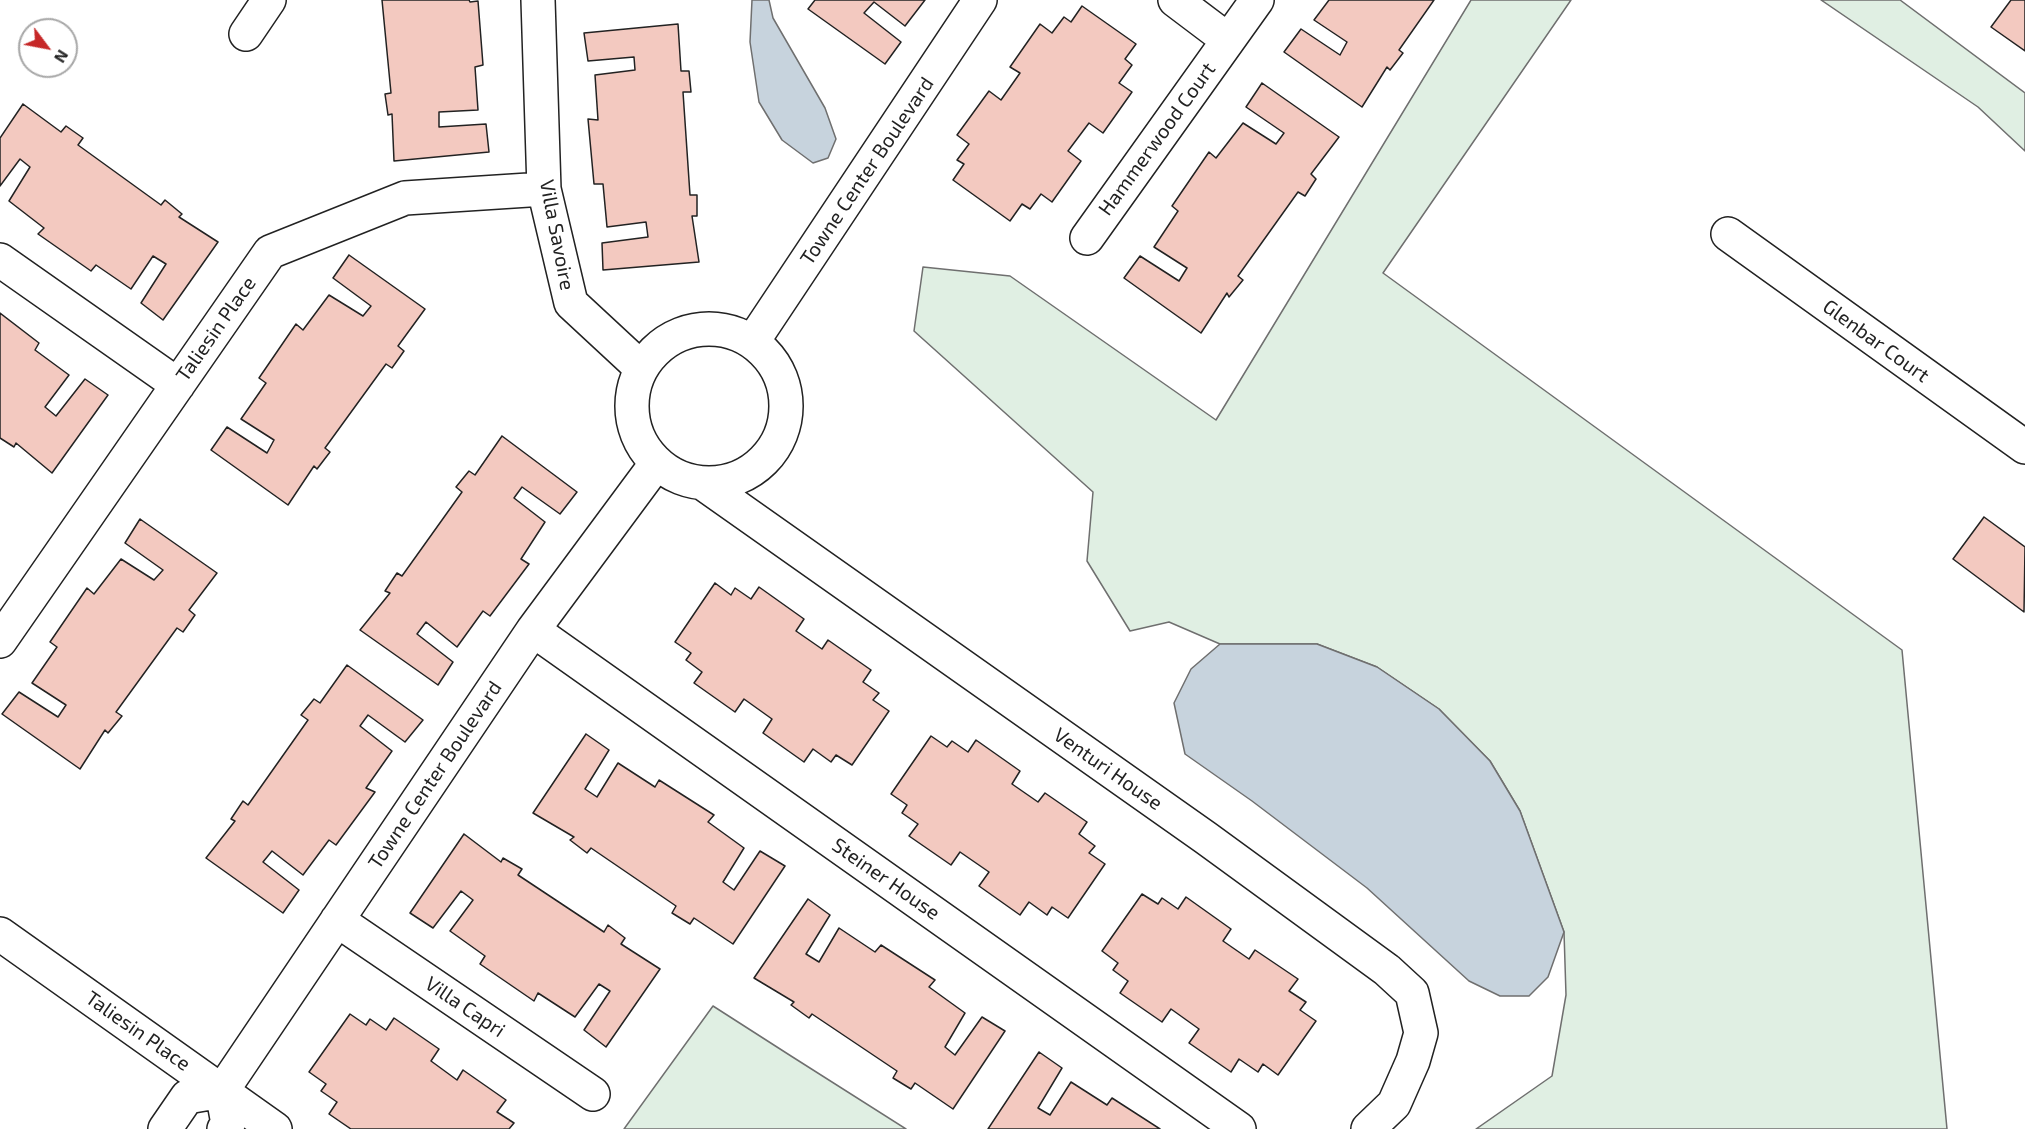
<!DOCTYPE html>
<style>
body{margin:0}
#map{position:relative;width:2025px;height:1129px;overflow:hidden;background:#fff;font-family:"Exo 2",sans-serif}
canvas{display:block}
.north{position:absolute;left:18px;top:18px;width:60px;height:60px;box-sizing:border-box;background:#fff;border:2px solid #a7a7a7;border-radius:50%;rotate:122deg;font-size:16px;font-weight:700;line-height:24px;text-align:center;color:#222}
.north::after{content:'';display:block;margin:auto;width:21px;height:27px;background:#c62828;clip-path:polygon(50% 0,100% 100%,50% 72%,0 100%)}
</style>
<div id="map">
<canvas width="2025" height="1129"></canvas>
<div class="north">N</div>
</div>
<script>
const g = document.querySelector('canvas').getContext('2d');
g.lineJoin = 'round';
function paint(path, color) { g.fillStyle = color; g.fill(path, 'evenodd'); }
const toPath = rows => new Path2D(rows.map(r => 'M' + r).join(''));
function stroke(path, color, width, dash) { g.strokeStyle = color; g.lineWidth = width; g.lineCap = dash ? 'butt' : 'round'; g.setLineDash(dash || []); g.stroke(path); }
function label(font, color, halo, rows, align = 'center') {
  g.font = font + ' "Exo 2",sans-serif'; g.lineWidth = 4.5; g.setLineDash([]); g.textBaseline = 'middle'; g.strokeStyle = halo; g.fillStyle = color; for (const [text, x, y, turn = 0] of rows) {
    g.save(); g.translate(x, y); g.rotate((+turn || 0) * Math.PI / 180); g.textAlign = isNaN(turn) ? turn : align; if (halo) g.strokeText(text, 0, 0); g.fillText(text, 0, 0); g.restore();
  }
}
const green = toPath([
 [1471,0,1571,0,1383,273,1902,650,1947,1129,1476,1129,1552,1076,1566,995,1564,932,1520,811,1490,761,1439,709,1377,667,1317,644,1220,644,1169,622,1130,631,1087,561,1093,492,914,331,923,267,1010,276,1216,420,1471,0],
 [1821,0,1900,0,2025,93,2025,151,1978,107,1821,0],
 [713,1006,791,1056,906,1129,624,1129,713,1006]
]);
paint(green, '#e0efe3');
stroke(green, '#6f6f6f', 1.5);
const water = toPath([
 [752,0,769,0,773,18,825,108,836,139,828,158,813,163,782,140,759,102,750,42,752,0],
 [1220,644,1317,644,1377,667,1439,709,1490,761,1520,811,1564,932,1548,977,1529,996,1500,996,1469,981,1367,888,1252,801,1185,754,1174,703,1191,669,1220,644]
]);
paint(water, '#c7d3dd');
stroke(water, '#6f6f6f', 1.5);
const building = toPath([
 [382,0,469,0,470,2,478,1,483,65,475,67,478,110,439,112,439,127,486,124,489,152,394,161,392,114,388,115,385,94,391,93,382,0],
 [815,0,925,0,905,26,874,2,864,13,901,42,885,64,808,9,815,0],
 [1329,0,1434,0,1399,50,1403,53,1390,70,1387,67,1362,107,1284,52,1301,29,1340,55,1347,42,1314,20,1329,0],
 [2011,0,2025,0,2025,51,1991,27,2011,0],
 [1082,6,1136,44,1125,59,1132,65,1119,83,1132,92,1103,133,1089,123,1068,151,1081,161,1052,202,1041,194,1030,209,1022,204,1010,221,953,180,964,164,957,160,969,144,957,135,989,91,1001,100,1020,73,1010,67,1040,24,1052,33,1064,17,1071,22,1082,6],
 [678,24,681,71,689,71,691,92,683,92,690,195,697,195,697,216,692,216,699,262,603,270,602,243,648,237,646,222,607,227,603,184,594,184,588,119,598,120,595,75,635,70,634,57,588,61,584,33,678,24],
 [1262,83,1339,137,1311,174,1316,179,1305,196,1298,192,1238,276,1243,280,1229,297,1227,293,1201,333,1124,278,1140,256,1179,281,1187,268,1154,247,1178,211,1172,206,1209,152,1216,158,1243,123,1276,144,1284,133,1246,107,1262,83],
 [23,104,61,132,66,126,83,138,78,145,161,205,165,200,182,214,179,217,218,242,163,320,141,303,166,264,153,256,131,289,96,265,91,271,38,234,44,228,9,201,30,167,20,159,0,186,0,138,23,104],
 [349,255,425,309,398,346,404,351,392,368,386,364,325,448,330,452,317,469,314,466,288,505,211,450,227,427,267,453,274,440,241,419,266,383,259,378,296,324,303,330,329,295,363,316,371,306,333,278,349,255],
 [0,313,39,343,35,350,69,375,45,407,56,416,85,379,108,395,52,473,16,443,14,447,0,438,0,313],
 [502,436,577,492,560,514,522,487,514,498,545,522,521,559,529,564,490,616,483,611,457,647,426,622,417,634,453,662,438,685,360,630,390,593,385,591,397,573,402,576,462,492,456,487,469,471,475,475,502,436],
 [1984,517,2025,547,2024,612,1953,559,1984,517],
 [140,519,217,573,189,610,195,615,183,632,177,628,116,712,122,716,108,733,105,730,80,769,2,714,19,692,58,717,66,705,32,683,57,647,50,642,87,588,94,594,121,559,154,580,163,570,125,543,140,519],
 [715,583,731,595,735,588,751,599,759,587,804,619,796,631,822,649,828,640,871,670,863,682,879,693,873,700,889,711,852,765,836,755,831,762,813,749,804,762,763,733,772,719,744,699,735,712,694,683,702,672,686,660,691,653,675,642,715,583],
 [347,665,423,720,405,742,368,715,360,726,392,751,366,788,375,792,336,845,329,840,303,875,272,851,263,862,299,890,283,913,206,858,235,821,231,819,243,801,248,805,308,720,301,715,314,699,320,703,347,665],
 [586,734,609,750,585,789,597,797,618,763,655,787,659,780,714,815,708,822,744,848,723,882,734,890,760,851,785,866,733,944,694,918,690,924,672,913,676,906,591,848,587,853,570,840,574,837,533,813,586,734],
 [931,736,947,747,952,741,968,752,976,740,1020,771,1012,784,1038,802,1045,793,1087,822,1079,834,1095,846,1089,853,1105,864,1068,918,1052,907,1047,915,1029,902,1020,915,979,886,989,872,960,852,951,865,909,836,918,824,902,813,907,805,891,794,931,736],
 [464,834,501,862,503,858,522,869,518,875,604,932,608,925,625,938,621,944,660,969,606,1047,584,1030,610,991,599,984,575,1017,538,993,534,1001,480,964,485,956,450,931,473,900,461,891,433,928,410,913,464,834],
 [1142,894,1158,904,1162,898,1178,909,1186,897,1231,929,1223,941,1249,959,1255,950,1298,979,1289,991,1306,1002,1300,1010,1316,1021,1278,1075,1263,1064,1258,1072,1239,1059,1231,1072,1189,1043,1199,1029,1171,1009,1162,1022,1120,993,1128,981,1113,970,1118,963,1102,951,1142,894],
 [808,899,830,915,806,954,819,962,839,928,875,952,881,945,935,980,929,987,965,1013,945,1047,955,1055,982,1017,1005,1031,953,1109,915,1083,911,1089,893,1078,897,1071,812,1014,809,1018,791,1005,794,1002,754,978,808,899],
 [350,1014,366,1025,370,1019,386,1030,394,1018,439,1049,431,1061,457,1080,463,1070,506,1100,497,1112,514,1123,509,1129,351,1129,329,1114,337,1102,321,1091,326,1084,309,1072,350,1014],
 [1039,1052,1062,1068,1038,1108,1050,1115,1071,1082,1107,1105,1112,1098,1160,1129,988,1129,1039,1052]
]);
paint(building, '#f3c9c0');
stroke(building, '#222', 1.5);
const minor = toPath([
 [538,0,544,189,571,303,640,367],
 [1175,0,1228,40],
 [246,34,269,0],
 [1728,234,2025,447],
 [1087,238,1257,0],
 [0,260,178,385],
 '632 406a77 77 0 1 1 154 0a77 77 0 1 1-154 0Z',
 [753,341,980,0],
 [704,484,1206,838,1387,970,1412,993,1421,1033,1413,1061,1394,1104,1368,1129],
 [533,630,1239,1129],
 [0,641,270,252,405,198,544,189],
 [337,920,593,1094],
 [0,934,275,1129],
 [222,1091,228,1124,224,1129],
 [165,1129,187,1097,222,1091,533,630,656,464]
]);
stroke(minor, '#222', 36);
stroke(minor, '#fff', 33);
label('20px', '#222', '#fff', [
 ["Hammerwood Court",1157,139,-54],
 ["Towne Center Boulevard",867,171,-56],
 ["Villa Savoire",557,235,79],
 ["Taliesin Place",216,329,-55],
 ["Glenbar Court",1876,341,36],
 ["Venturi House",1108,769,35],
 ["Towne Center Boulevard",435,775,-56],
 ["Steiner House",886,879,35],
 ["Villa Capri",465,1007,34],
 ["Taliesin Place",138,1031,35]
]);
</script>
